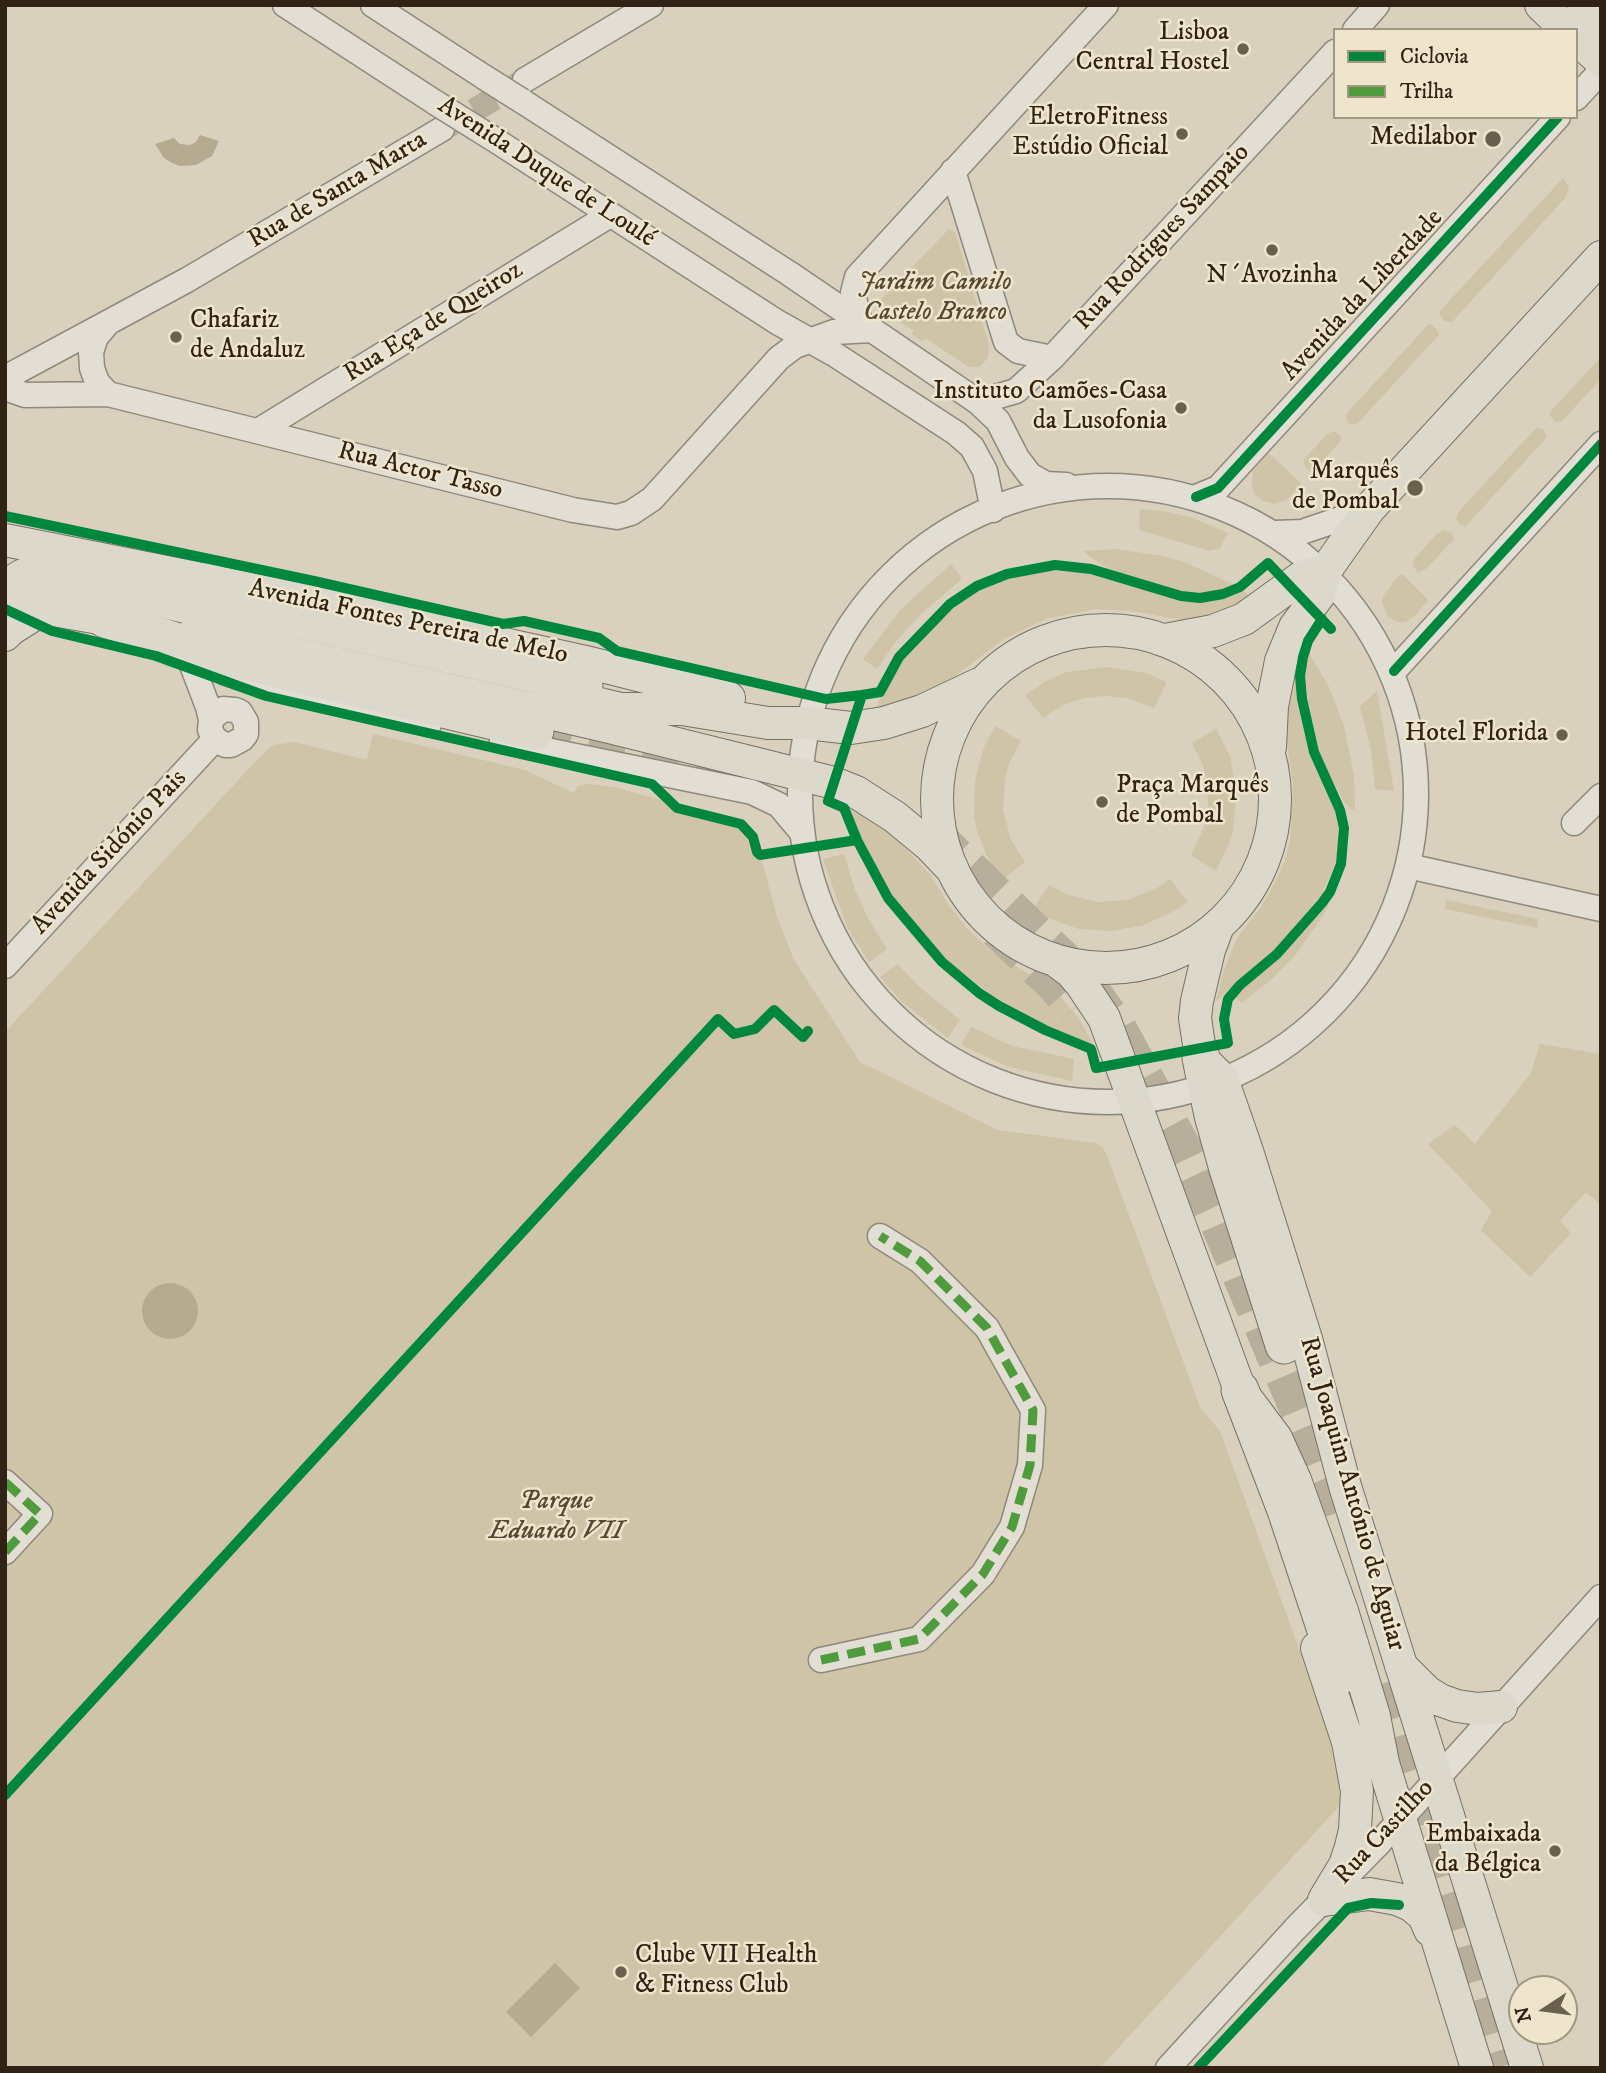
<!DOCTYPE html>
<meta charset="utf-8">
<style>
body{margin:0}
#map{position:relative;width:1606px;height:2073px;overflow:hidden;background:#d9d1bd;font-family:"IM FELL DW Pica",serif}
canvas{display:block}
.frame{position:absolute;inset:0;border:7px solid #302214;pointer-events:none}
.legend{position:absolute;left:1333px;top:28px;width:245px;height:91px;box-sizing:border-box;background:#eee5cc;border:2px solid #a29782;margin:0;padding:9px 12px;list-style:none;font-size:21px;color:#302214}
.legend li{display:flex;align-items:center;gap:14px;height:35px}
.legend b{width:35px;border:2px solid #a29782}
.north{position:absolute;left:1508px;top:1975px;width:70px;height:70px;box-sizing:border-box;background:#eee5cc;border:2px solid #a29782;border-radius:50%;rotate:257deg;font-size:19px;font-weight:700;line-height:28px;text-align:center;color:#302214}
.north::after{content:'';display:block;margin:auto;width:24px;height:32px;background:#6b5f4f;clip-path:polygon(50% 0,100% 100%,50% 72%,0 100%)}
</style>
<div id="map">
<canvas width="1606" height="2073"></canvas>
<div class="frame"></div>
<ul class="legend">
<li><b style="height:9px;background:#00873e"></b>Ciclovia</li>
<li><b style="height:9px;background:#509b3d"></b>Trilha</li>
</ul>
<div class="north">N</div>
</div>
<script>
const g = document.querySelector('canvas').getContext('2d');
g.lineJoin = 'round';
function paint(path, color) { g.fillStyle = color; g.fill(path, 'evenodd'); }
const toPath = rows => new Path2D(rows.map(r => 'M' + r).join(''));
function stroke(path, color, width, dash) { g.strokeStyle = color; g.lineWidth = width; g.lineCap = dash ? 'butt' : 'round'; g.setLineDash(dash || []); g.stroke(path); }
function label(font, color, halo, rows, align = 'center') {
  g.font = font + ' "IM FELL DW Pica",serif'; g.lineWidth = 5; g.setLineDash([]); g.textBaseline = 'middle'; g.strokeStyle = halo; g.fillStyle = color; for (const [text, x, y, turn = 0] of rows) {
    g.save(); g.translate(x, y); g.rotate((+turn || 0) * Math.PI / 180); g.textAlign = isNaN(turn) ? turn : align; if (halo) g.strokeText(text, 0, 0); g.fillText(text, 0, 0); g.restore();
  }
}
paint(toPath([
 [1563,178,1569,187,1566,197,1452,322,1444,321,1439,312],
 [949,229,955,232,989,345,988,358,979,367,969,367,925,338,922,341,912,334,914,331,878,306,883,297],
 [1431,324,1437,330,1439,335,1436,338,1358,423,1352,425,1347,422,1346,414,1428,325],
 [1601,357,1601,379,1561,422,1556,422,1549,415,1550,412],
 [1536,428,1543,429,1547,437,1465,527,1458,523,1456,518,1459,511],
 [1334,431,1341,436,1340,442,1316,468,1311,471,1306,468,1303,461,1305,458,1327,434],
 [1267,454,1271,455,1301,483,1288,499,1275,504,1263,501,1254,493,1252,487,1253,471],
 [1140,509,1163,511,1190,517,1228,533,1220,548,1210,551,1139,530],
 [1444,530,1452,533,1454,539,1427,568,1418,573,1413,565,1415,558,1437,534],
 [1115,549,1162,556,1182,561,1234,585,1221,591,1200,594,1181,593,1122,575,1100,564,1083,551],
 [951,564,962,579,922,613,897,640,877,669,863,659,902,608],
 [1042,571,1084,572,1177,599,1212,599,1240,589,1254,598,1229,612,1185,621,1139,612,1098,609,1048,618,1004,639,942,686,926,694,876,709,883,690,900,663,951,608,981,587,1012,576],
 [1399,575,1403,575,1428,600,1415,616,1405,622,1399,622,1388,617,1382,603,1383,596],
 [1308,651,1329,687,1344,726,1354,776,1355,812,1345,803,1336,788,1319,753,1304,695,1304,675],
 [1106,667,1146,673,1167,682,1154,708,1127,698,1106,696,1085,698,1065,704,1043,718,1025,695,1048,680,1067,672],
 [1297,673,1299,703,1307,745,1333,801,1337,817,1339,835,1336,863,1321,895,1274,952,1216,1001,1223,973,1237,938,1261,907,1274,884,1285,861,1290,840,1293,785,1286,736,1287,707,1292,674],
 [1377,691,1394,791,1375,789,1371,750,1360,706],
 [995,726,1021,741,1009,763,1005,778,1003,810,1011,840,1025,862,1002,880,989,861,977,831,974,814,975,781,983,749],
 [1216,729,1230,756,1237,796,1232,836,1216,871,1191,855,1204,827,1208,806,1207,785,1203,765,1192,743],
 [373,734,525,770,574,793,578,786,588,784,614,787,665,801,674,810,737,828,747,837,753,855,762,861,777,917,794,960,860,1062,998,1130,1095,1143,1102,1147,1106,1153,1200,1407,1220,1431,1335,1748,1341,1804,1100,2068,5,2068,5,1032,255,762,273,745,295,742,367,760],
 [848,803,881,826,913,856,931,876,950,907,971,933,993,952,1057,992,1079,1019,1094,1045,1044,1024,1001,1002,944,958,927,941,891,895,859,835],
 [844,854,855,890,869,920,887,949,869,962,847,927,823,859],
 [1170,879,1188,902,1174,911,1144,925,1112,931,1079,929,1048,918,1033,909,1049,885,1066,894,1097,902,1128,900,1157,888],
 [1446,900,1538,919,1537,928,1445,909],
 [1326,903,1329,904,1324,914,1297,953,1274,977,1242,1003,1234,996,1280,956],
 [898,964,917,985,960,1020,948,1038,902,1002,880,977],
 [971,1027,1012,1046,1074,1059,1072,1081,1009,1067,961,1045],
 [1540,1044,1601,1054,1601,1205,1586,1192,1560,1221,1571,1233,1530,1277,1481,1230,1492,1211,1428,1144,1455,1125,1475,1144,1531,1073]
]), '#cfc3a8');
paint(toPath([
 [200,135,219,141,212,156,196,165,180,166,172,163,164,158,155,144,174,138,180,144,190,145,196,142],
 '142 1311a28 28 0 1 1 56 0a28 28 0 1 1-56 0Z',
 [555,1963,580,1988,531,2037,506,2012]
]), '#b6aa90');
stroke(toPath([
 [443,129,523,81]
]), '#b7ae9b', 24, [24, 12]);
stroke(toPath([
 [535,731,753,777],
 [930,830,1081,976,1118,1028,1183,1148,1215,1215,1329,1482,1342,1522],
 [997,930,1053,983,1075,1008],
 [1378,1685,1497,2068]
]), '#b7ae9b', 37, [37, 18]);
const minor = toPath([
 [285,5,436,103],
 [373,5,484,77],
 [1355,30,1377,5],
 [525,80,651,5],
 [1576,98,1601,71],
 [522,101,790,274,978,402,998,421,1017,458,1030,475,1046,484,1066,485],
 [492,138,777,322,834,354,956,433,972,447,985,471,993,510],
 [953,171,1006,342,1018,351,1052,358],
 [859,321,853,293,857,277,1106,5],
 [106,325,96,337,91,352,92,368,97,382,108,394],
 [5,378,187,280,442,129],
 [5,388,25,395,108,394,573,510,617,517,631,513,652,499,779,358,795,346,834,332,872,330],
 [978,402,1016,391,1052,358,1335,52],
 [258,431,610,215],
 '800 794a308 308 0 1 1 616 0a308 308 0 1 1-616 0Z',
 [1196,497,1218,488,1558,117],
 [1275,533,1302,532,1369,509],
 [190,660,208,707,211,719,210,730,215,739,225,745,231,745,242,739,246,734,246,722,240,712,235,710,223,709,211,719],
 [1394,671,1601,444],
 [226,673,269,687,429,724],
 [502,741,752,792,779,805,800,830],
 [1574,823,1601,796],
 [1408,866,1601,909],
 [5,966,215,739],
 [5,1482,40,1514,5,1552],
 [821,1660,919,1639,983,1574,1012,1527,1030,1465,1033,1410,987,1328,920,1261,880,1236],
 [1168,2068,1295,1929,1380,1842,1601,1597]
]);
const major = toPath([
 [1541,5,1567,30],
 [1583,5,1601,21],
 [1576,38,1601,61],
 [5,540,292,597,586,662,729,698],
 [5,586,23,575,44,575,278,628],
 [5,587,53,610,128,623],
 '937 799a169 169 0 1 1 338 0a169 169 0 1 1-338 0Z',
 [193,634,241,641,609,727,834,783,856,792,895,817,930,846,950,867],
 [5,635,11,629,38,612,53,610],
 [1165,640,1213,631,1244,619,1302,577,1325,571],
 [549,692,621,709,682,709,768,723,807,723,851,728,884,723,922,711,979,684],
 [1270,747,1272,706,1281,661,1295,627,1319,595,1325,571,1369,509,1601,257],
 [1218,926,1209,950,1197,1001,1195,1018,1201,1058,1222,1079,1247,1151,1307,1342,1345,1486,1527,2068],
 [1055,960,1071,972,1082,985,1104,1018,1240,1390,1276,1438,1295,1480,1342,1611,1361,1673,1374,1716,1383,1763,1477,2068],
 [1317,1648,1348,1742,1357,1791,1355,1830,1351,1847,1345,1865,1324,1900],
 [1401,1666,1427,1692,1440,1700,1457,1706,1478,1709,1501,1707],
 [1324,1900,1369,1894,1397,1899,1411,1905,1424,1916,1430,1930]
]);
const highway = toPath([
 [210,581,250,605,271,613,584,686],
 [105,619,222,656,535,731],
 [1201,1058,1213,1115,1228,1169,1284,1345],
 [1240,1390,1286,1510,1341,1675]
]);
stroke(minor, '#8f887c', 27);
stroke(major, '#777165', 34);
stroke(highway, '#777165', 39);
stroke(minor, '#e2ded3', 24);
stroke(major, '#dcd8cb', 32);
stroke(highway, '#dcd8cb', 37);
const minorBridge = toPath([
 [484,77,522,101],
 [436,103,492,138]
]);
stroke(minorBridge, '#8f887c', 27, []);
stroke(minorBridge, '#e2ded3', 24);
stroke(toPath([
 [5,1482,40,1514,5,1552],
 [821,1660,919,1639,983,1574,1012,1527,1030,1465,1033,1410,987,1328,920,1261,880,1236]
]), '#509b3d', 9, [18, 9]);
stroke(toPath([
 [1196,497,1218,488,1558,117],
 [5,516,314,581,503,624,524,621,599,638,617,651,826,699,862,695],
 [5,609,52,631,156,656,266,696,652,784,677,808,741,824,753,837,757,852,760,855,857,840],
 [1322,619,1308,641,1303,657,1300,676,1302,699,1314,752,1340,810,1344,828,1341,864,1330,892,1322,903,1277,954,1240,985,1228,999,1224,1019,1228,1043,1096,1068,1091,1049,1045,1030,999,1006,979,993,942,962,888,898,857,840,844,808,828,801,862,695,880,692,899,657,950,604,977,586,1007,574,1055,565,1091,569,1181,596,1200,598,1223,594,1240,587,1268,563,1331,629],
 [1394,671,1601,444],
 [5,1795,718,1019,734,1034,755,1029,774,1010,803,1037,808,1031],
 [1198,2068,1348,1908,1371,1903,1399,1905]
]), '#00873e', 10);
for (const [x, y, r, color] of [
 [1243,49,7,"#6b5f4f"],
 [1182,134,7,"#6b5f4f"],
 [1493,139,9,"#6b5f4f"],
 [1272,250,7,"#6b5f4f"],
 [176,337,7,"#6b5f4f"],
 [1181,408,7,"#6b5f4f"],
 [1415,488,9,"#6b5f4f"],
 [1562,735,7,"#6b5f4f"],
 [1102,802,7,"#6b5f4f"],
 [1555,1851,7,"#6b5f4f"],
 [621,1972,7,"#6b5f4f"]
]) { const dot = new Path2D(); dot.arc(x, y, r, 0, 2 * Math.PI); g.fillStyle = color; g.fill(dot); stroke(dot, '#eee5cc', 2.5); }
label('26px', '#302214', '#eee5cc', [
 ["Lisboa",1229,34],
 ["Central Hostel",1229,64],
 ["EletroFitness",1168,119],
 ["Estúdio Oficial",1168,149],
 ["Medilabor",1477,139],
 ["N´Avozinha",1272,277,"center"],
 ["Chafariz",190,322,"left"],
 ["de Andaluz",190,352,"left"],
 ["Instituto Camões-Casa",1167,393],
 ["da Lusofonia",1167,423],
 ["Marquês",1399,473],
 ["de Pombal",1399,503],
 ["Hotel Florida",1548,735],
 ["Praça Marquês",1116,787,"left"],
 ["de Pombal",1116,817,"left"],
 ["Embaixada",1541,1836],
 ["da Bélgica",1541,1866],
 ["Clube VII Health",635,1957,"left"],
 ["& Fitness Club",635,1987,"left"]
], 'right');
label('26px', '#302214', '#eee5cc', [
 ["Avenida Duque de Loulé",546,173,33],
 ["Rua de Santa Marta",338,191,-31],
 ["Rua Rodrigues Sampaio",1163,238,-47],
 ["Avenida da Liberdade",1363,296,-47],
 ["Rua Eça de Queiroz",434,323,-32],
 ["Rua Actor Tasso",420,472,14],
 ["Avenida Fontes Pereira de Melo",408,623,12],
 ["Avenida Sidónio Pais",110,853,-47],
 ["Rua Joaquim António de Aguiar",1351,1494,74],
 ["Rua Castilho",1385,1833,-47]
]);
label('italic 26px', '#564834', '#eee5cc', [
 ["Jardim Camilo",935,284],
 ["Castelo Branco",935,314],
 ["Parque",556,1503],
 ["Eduardo VII",556,1533]
]);
</script>
